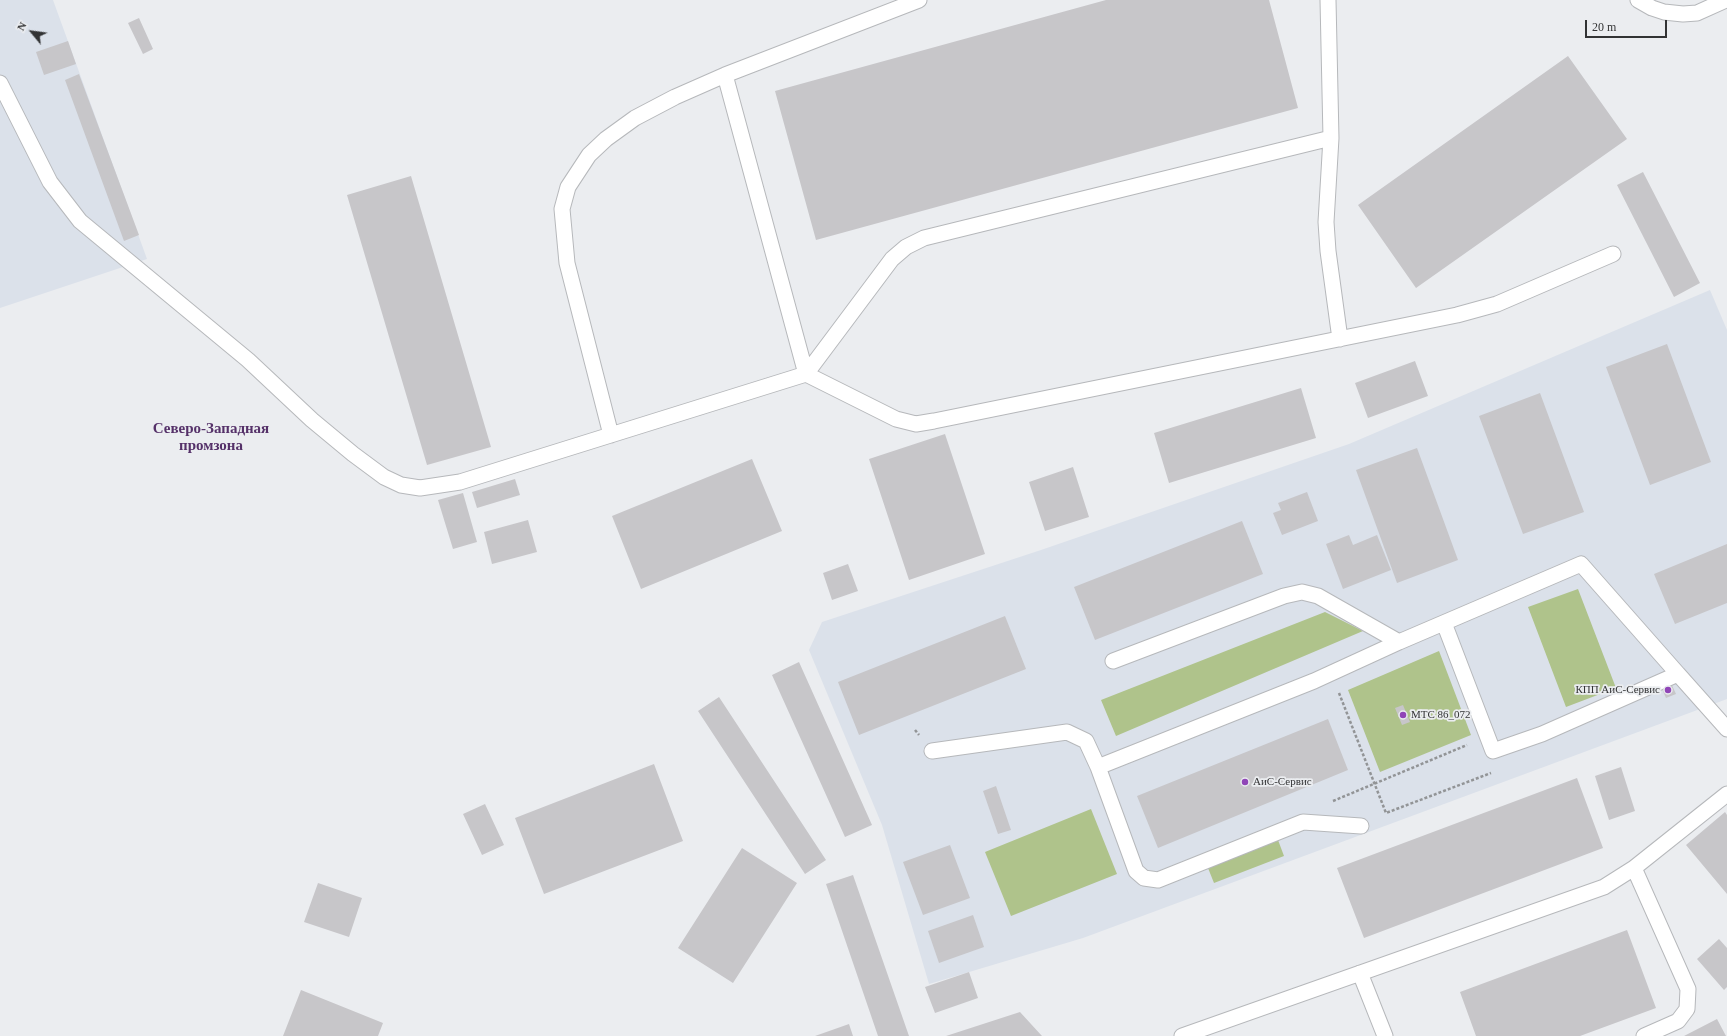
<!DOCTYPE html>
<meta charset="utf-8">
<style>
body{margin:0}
#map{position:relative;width:1727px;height:1036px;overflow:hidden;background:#ebedf0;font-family:"Times New Roman",serif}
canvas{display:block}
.north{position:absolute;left:12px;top:12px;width:40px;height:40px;-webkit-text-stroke:3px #ebedf0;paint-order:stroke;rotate:299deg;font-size:11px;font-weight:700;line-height:16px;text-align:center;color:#323334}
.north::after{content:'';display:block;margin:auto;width:14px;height:18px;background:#323334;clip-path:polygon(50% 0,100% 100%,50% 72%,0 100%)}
.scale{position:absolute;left:1585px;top:20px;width:82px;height:18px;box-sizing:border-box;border:2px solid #323334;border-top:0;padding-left:5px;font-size:12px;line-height:14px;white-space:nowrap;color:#323334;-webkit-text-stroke:3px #ebedf0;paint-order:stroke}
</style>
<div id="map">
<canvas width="1727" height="1036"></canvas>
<div class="north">N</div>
<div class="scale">20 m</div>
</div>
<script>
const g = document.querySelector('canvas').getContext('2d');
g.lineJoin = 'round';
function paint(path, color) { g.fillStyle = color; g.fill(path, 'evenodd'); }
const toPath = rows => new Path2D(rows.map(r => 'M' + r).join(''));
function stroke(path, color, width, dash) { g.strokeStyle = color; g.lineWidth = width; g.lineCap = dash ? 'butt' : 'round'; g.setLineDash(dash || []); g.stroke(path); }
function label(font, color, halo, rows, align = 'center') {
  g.font = font + ' "Times New Roman",serif'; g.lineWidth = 3.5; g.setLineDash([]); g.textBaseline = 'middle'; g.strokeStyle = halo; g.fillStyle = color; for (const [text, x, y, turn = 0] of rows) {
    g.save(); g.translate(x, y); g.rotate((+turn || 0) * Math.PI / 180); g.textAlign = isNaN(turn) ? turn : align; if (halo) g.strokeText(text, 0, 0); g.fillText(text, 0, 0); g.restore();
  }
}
paint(toPath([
 [0,0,53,0,147,259,0,308],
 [1710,290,1727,330,1727,699,1083,938,929,984,882,825,809,650,822,622,1041,550,1349,444]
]), '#dbe1ea');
paint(toPath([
 [1578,589,1616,688,1566,707,1528,607],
 [1325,612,1363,631,1116,736,1101,700],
 [1439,651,1471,735,1380,772,1348,690],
 [1091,809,1117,874,1011,916,985,852],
 [1278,840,1284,856,1214,883,1208,868]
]), '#afc38b');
paint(toPath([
 [1106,0,1269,0,1298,108,816,240,775,91],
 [139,18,153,49,143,54,128,23],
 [68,41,76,64,44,75,36,52],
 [1568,56,1627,139,1416,288,1358,205],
 [79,74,139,235,124,241,65,80],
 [1643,172,1700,283,1674,297,1617,185],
 [411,176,491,447,427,465,347,195],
 [1667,344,1711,462,1650,485,1606,367],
 [1415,361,1428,396,1368,418,1355,383],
 [1301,388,1316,438,1169,483,1154,433],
 [1540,393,1584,512,1523,534,1479,416],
 [945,434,985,554,909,580,869,459],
 [1417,448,1458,560,1397,583,1356,470],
 [752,459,782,531,641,589,612,516],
 [1073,467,1089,517,1045,531,1029,482],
 [515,479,520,495,477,508,472,492],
 [1307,492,1318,521,1282,535,1273,513,1281,510,1278,503],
 [463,493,477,542,453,549,438,500],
 [528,520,537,552,492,564,484,532],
 [1242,521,1263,574,1095,640,1074,587],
 [1349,535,1353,545,1377,535,1391,570,1343,589,1326,544],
 [1727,544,1727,603,1675,624,1654,574],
 [848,564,858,591,832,600,823,573],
 [1005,616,1026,669,859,735,838,682],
 [799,662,872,825,845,837,772,675],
 [1671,683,1676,694,1666,698,1661,687],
 [719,697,826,860,805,874,698,711],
 [1403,705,1410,722,1402,725,1395,708],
 [1328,719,1348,770,1158,848,1137,796],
 [654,764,683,841,544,894,515,818],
 [1621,767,1635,811,1609,820,1595,776],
 [1577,778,1603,848,1364,938,1337,868],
 [996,786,1011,830,998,834,983,791],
 [485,804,504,845,482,855,463,814],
 [1725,812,1727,815,1727,894,1686,845],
 [950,845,970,898,923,915,903,862],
 [742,848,797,883,733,983,678,948],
 [853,875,909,1036,878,1036,826,884],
 [318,883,362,898,349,937,304,922],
 [973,915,984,947,939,963,928,931],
 [1627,930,1656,1008,1580,1036,1476,1036,1460,992],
 [1719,939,1727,948,1727,987,1724,990,1697,959],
 [969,972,978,998,935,1013,925,987],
 [301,990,383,1023,378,1036,283,1036],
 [1020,1012,1042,1036,946,1036],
 [1717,1019,1726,1036,1684,1036],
 [849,1024,853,1036,815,1036]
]), '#c7c6c9');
const service = toPath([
 [919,0,725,75,806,374,896,419,916,424,934,421,1457,315,1497,304,1613,254],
 [1328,0,1331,138,1326,222,1328,251,1340,339],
 [1638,0,1652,8,1664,12,1683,14,1697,13,1726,0],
 [0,83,50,182,80,221,248,360,312,420,353,454,384,477,401,485,420,488,460,482,806,374,892,259,906,247,924,238,1331,138],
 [611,435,567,263,562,209,568,187,589,155,606,139,635,118,675,97,725,75],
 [1444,623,1493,751,1542,734,1678,674,1727,729],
 [1113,661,1284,596,1302,592,1318,596,1399,642],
 [932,751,1067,732,1086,741,1098,767,1136,871,1144,878,1158,880,1303,822,1361,826],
 [1098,767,1314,681,1399,642,1581,564,1678,674],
 [1634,868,1688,989,1687,1009,1678,1021,1644,1036],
 [1360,973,1385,1036],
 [1182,1036,1604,887,1634,868,1727,794]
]);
stroke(service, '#b6b8bb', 17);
stroke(toPath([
 [1339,693,1386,813,1491,773],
 [915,730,919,735],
 [1333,801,1467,745]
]), '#929496', 2.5, [3, 2]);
stroke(service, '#fff', 15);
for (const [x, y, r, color] of [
 [1668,690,4,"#9045b7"],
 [1403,715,4,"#9045b7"],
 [1245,782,4,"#9045b7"]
]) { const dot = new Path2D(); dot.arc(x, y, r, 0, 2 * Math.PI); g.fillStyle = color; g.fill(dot); stroke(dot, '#ebedf0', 1.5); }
label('11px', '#323334', '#ebedf0', [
 ["КПП АиС-Сервис",1660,690,"right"],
 ["МТС 86_072",1411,715],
 ["АиС-Сервис",1253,782]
], 'left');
label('bold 15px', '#553169', '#ebedf0', [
 ["Северо-Западная",211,429],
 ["промзона",211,446]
]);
</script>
